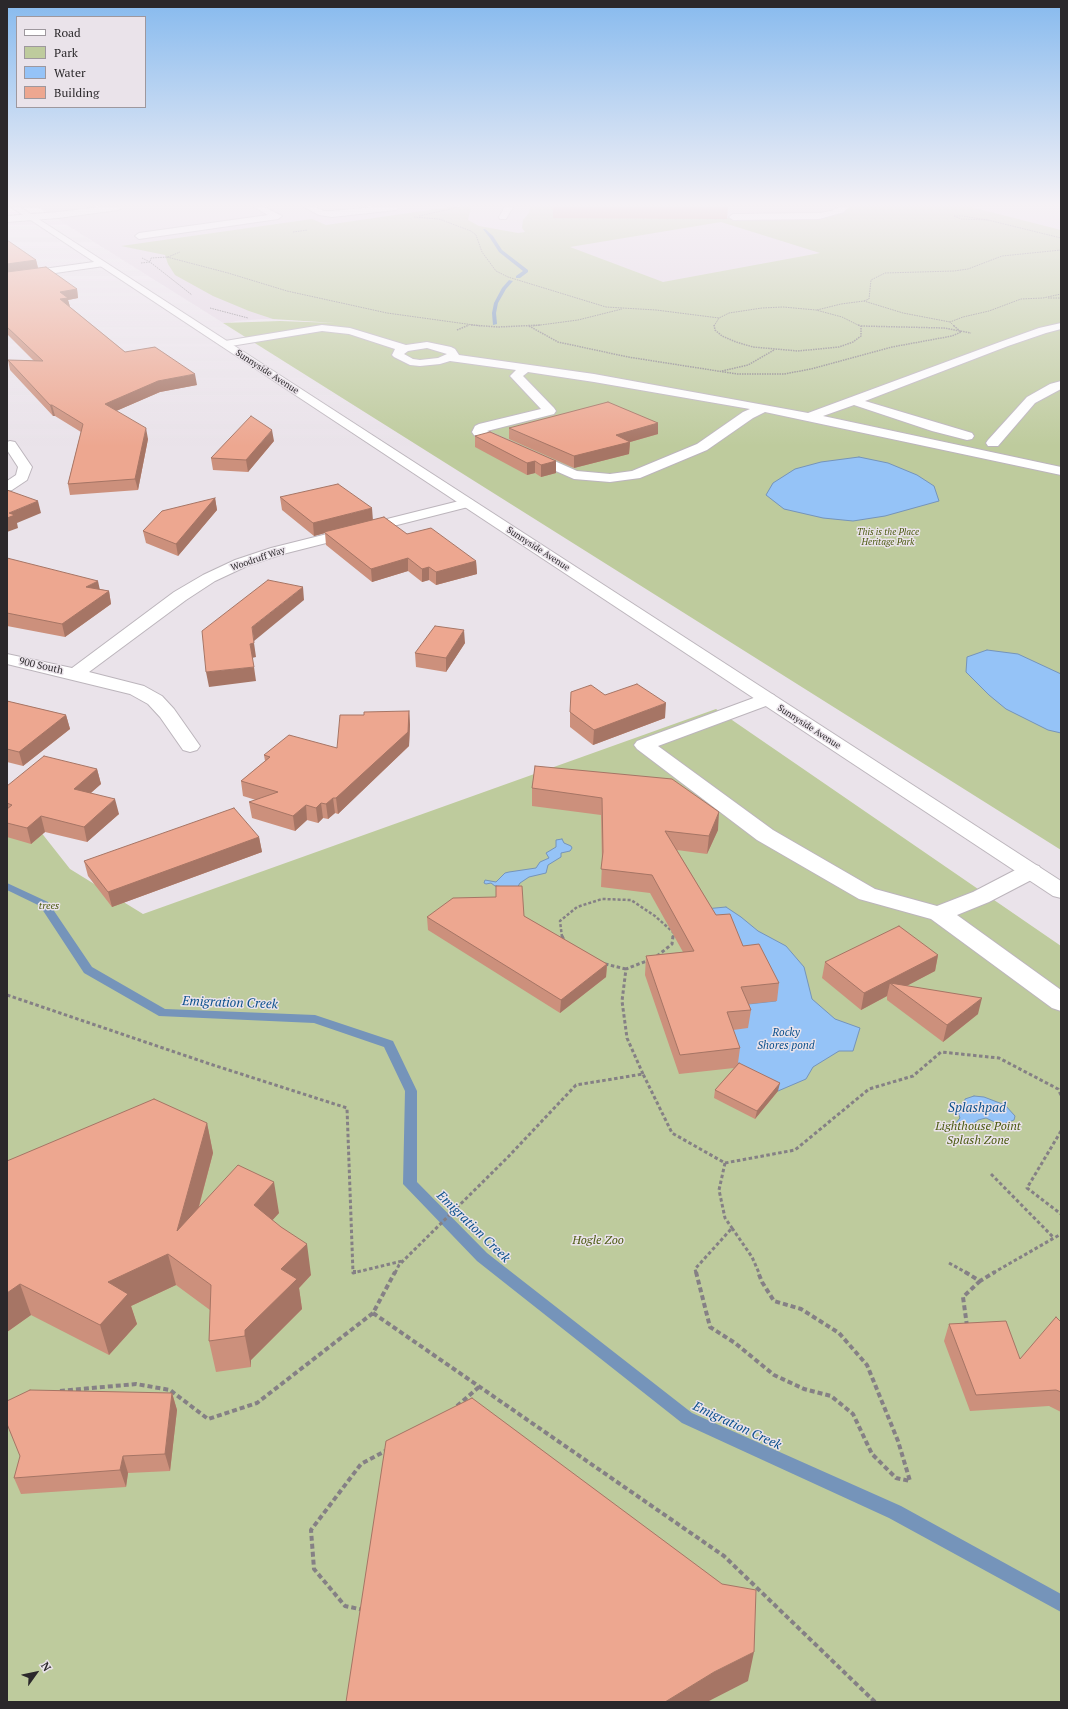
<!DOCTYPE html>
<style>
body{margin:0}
#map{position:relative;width:1068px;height:1709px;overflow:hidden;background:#eae3ea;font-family:"PT Serif",serif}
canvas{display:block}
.frame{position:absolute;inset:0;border:8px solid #2b282b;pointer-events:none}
.legend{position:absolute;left:16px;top:16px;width:130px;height:92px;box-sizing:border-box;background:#eae3ea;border:1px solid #9e989e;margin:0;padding:5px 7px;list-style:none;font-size:12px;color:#2b282b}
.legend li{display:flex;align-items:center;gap:8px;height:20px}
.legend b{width:20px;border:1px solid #9e989e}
.north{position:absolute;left:16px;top:1653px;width:40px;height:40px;-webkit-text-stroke:3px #eae3ea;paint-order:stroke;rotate:57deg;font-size:11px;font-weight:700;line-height:16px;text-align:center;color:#2b282b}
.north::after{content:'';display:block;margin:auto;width:14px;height:18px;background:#2b282b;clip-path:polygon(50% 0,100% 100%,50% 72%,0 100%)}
</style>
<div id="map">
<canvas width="1068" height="1709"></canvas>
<div class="frame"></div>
<ul class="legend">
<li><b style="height:5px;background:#fff"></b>Road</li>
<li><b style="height:11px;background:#becb9d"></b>Park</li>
<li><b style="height:11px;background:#95c3f7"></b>Water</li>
<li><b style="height:11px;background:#eda790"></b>Building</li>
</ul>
<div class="north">N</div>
</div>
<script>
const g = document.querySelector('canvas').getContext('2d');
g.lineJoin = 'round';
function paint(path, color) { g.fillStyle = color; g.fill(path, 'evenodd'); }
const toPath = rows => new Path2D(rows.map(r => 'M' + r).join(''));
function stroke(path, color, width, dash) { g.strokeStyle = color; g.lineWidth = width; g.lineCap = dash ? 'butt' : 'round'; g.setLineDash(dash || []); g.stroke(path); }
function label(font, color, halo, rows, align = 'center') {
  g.font = font + ' "PT Serif",serif'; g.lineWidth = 3; g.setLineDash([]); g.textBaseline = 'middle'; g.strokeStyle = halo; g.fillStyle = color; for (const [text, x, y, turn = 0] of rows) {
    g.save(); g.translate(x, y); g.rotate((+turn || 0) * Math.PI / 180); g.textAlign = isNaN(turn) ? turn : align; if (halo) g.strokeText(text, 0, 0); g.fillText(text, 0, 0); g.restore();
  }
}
paint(toPath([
 [38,207,1061,207,1061,313,471,335,322,321,264,319,236,321,225,324]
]), '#e3d6e2');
paint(toPath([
 [450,207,470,207,471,208,468,220,479,226,518,233,525,232,522,228,523,220,529,213,530,207,555,207,553,218,733,218,756,220,800,217,846,210,849,207,971,207,1061,230,1061,850,223,323,280,321,335,323,273,319,249,311,213,296,175,275,168,264,165,255,121,246,312,219,326,225],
 [721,222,820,253,663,282,570,247],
 [716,709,1061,946,1061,1702,7,1702,7,789,70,869,143,914]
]), '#becb9d');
const water = toPath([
 [859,457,888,463,917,475,934,486,939,501,885,516,853,521,823,518,784,509,766,495,773,483,795,469,821,462,859,457],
 [987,650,1018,654,1061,674,1061,733,1048,730,1006,709,989,695,966,672,967,657,987,650],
 [562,839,564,843,571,846,572,848,570,851,561,853,561,857,548,865,546,873,529,877,520,883,517,888,495,886,491,883,486,884,484,883,485,880,496,882,505,873,509,872,536,868,540,862,549,858,546,853,556,847,556,840,562,839],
 [726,907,741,917,758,931,786,946,804,967,812,999,835,1019,860,1028,853,1051,839,1051,813,1067,806,1079,778,1091,738,1071,724,1031,739,1005,776,1001,705,909,726,907],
 [974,1096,984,1097,1005,1105,1015,1116,1014,1120,1001,1125,986,1118,978,1120,972,1125,963,1129,955,1124,960,1118,957,1110,964,1109,965,1099,974,1096]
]);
paint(water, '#95c3f7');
stroke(water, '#7594ba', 1);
paint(toPath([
 [483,229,485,229,493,236,502,250,528,270,528,272,520,278,516,278,516,276,523,271,499,252,490,238,483,229],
 [509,280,513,281,506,289,498,303,496,313,497,324,493,325,492,313,494,303,502,288,509,280],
 [7,883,48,902,92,967,165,1009,315,1015,393,1041,417,1091,417,1182,487,1253,692,1413,901,1506,1061,1594,1061,1612,889,1518,682,1423,477,1261,403,1184,405,1091,384,1047,314,1023,159,1016,84,973,40,906,7,890,7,883]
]), '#7594ba');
const minor = toPath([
 [101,207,122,207,118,210,58,218,7,222,7,216,58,212,101,207],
 [254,207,264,207,282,216,278,219,139,239,135,236,139,233,268,215,254,207],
 [304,207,315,207,324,211,332,211,375,207,400,207,396,210,332,217,319,215,304,207],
 [505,207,513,207,506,219,500,219,499,217,505,207],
 [839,207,848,207,844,212,819,219,733,220,729,217,733,214,819,213,831,211,839,207],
 [101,261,106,264,104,266,7,280,7,274,101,261],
 [1061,323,1061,329,1046,333,1008,346,865,401,972,433,974,436,972,439,967,440,932,431,854,405,823,416,1061,467,1061,475,765,412,753,418,707,450,640,478,610,482,574,479,474,435,472,432,475,426,479,424,541,409,510,376,516,370,450,361,440,364,420,366,410,365,394,357,392,355,395,349,349,334,322,331,225,347,219,344,225,341,322,325,350,328,406,345,427,342,451,347,455,349,459,355,594,374,808,413,1000,342,1039,328,1061,323],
 [427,348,447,354,438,358,420,360,413,359,404,354,408,351,427,348],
 [528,372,594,382,750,409,743,412,697,444,632,471,610,474,577,471,487,431,554,414,556,411,554,408,523,376,528,372],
 [1061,381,1061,389,1035,403,998,446,988,446,986,443,988,440,1027,397,1050,384,1061,381],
 [10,441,15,442,32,467,27,480,12,490,7,491,7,481,16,475,18,467,7,450,7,442,10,441],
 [467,499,472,500,474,503,472,506,283,554,247,566,215,581,186,600,89,672,144,686,162,696,174,709,200,746,197,750,190,752,183,750,160,717,148,704,130,694,7,664,7,654,72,668,174,592,203,575,235,560,271,548,467,499],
 [767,693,774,695,776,699,774,703,658,746,773,830,875,889,937,906,973,892,1023,866,1031,864,1039,866,1042,871,1039,876,989,902,957,915,1061,990,1061,1011,1052,1008,931,919,859,899,757,840,637,749,634,745,637,741,767,693]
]);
const major = toPath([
 [11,207,20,207,1061,881,1061,898,1053,896,11,207]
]);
stroke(minor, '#bcb5bc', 2);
stroke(major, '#bcb5bc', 2);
stroke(toPath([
 [419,216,459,207],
 [954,216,962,216,988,220,961,219,954,216],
 [414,217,439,219,471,231,476,235,482,252,496,271,508,277,606,307,656,310,719,318],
 [988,220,1061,238],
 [293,232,308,230],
 [167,257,228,273,287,291,387,313,481,326],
 [142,258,150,262,192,295],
 [141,263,150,262,151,258,168,257,180,252],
 [1048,298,1061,298],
 [864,301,869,299,871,280,885,273,954,271,968,269,1002,256,1061,250],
 [210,308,248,318],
 [817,310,841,304,864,301,903,313,950,322],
 [533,326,578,320,622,309],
 [714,326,719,318,729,313,762,308,783,307,816,310,842,317,860,326],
 [954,326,950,322,963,317,989,311,1021,299,1043,298,1061,294]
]), '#858085', 1, [1.5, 1]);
stroke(toPath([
 [471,325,498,327,541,325],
 [714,325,715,330,722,336,736,342,753,347,798,351,839,347,853,342,861,336,861,326,858,325],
 [529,326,558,342,628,357,737,374,784,374,811,369,892,347,952,336,961,332,953,325],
 [861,326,944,328,971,333],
 [457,330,469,325],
 [722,371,748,365,774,350]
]), '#858085', 1.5, [1.5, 1]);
stroke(toPath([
 [562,937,560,921,577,907,602,899,631,900,655,916,674,933,673,937]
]), '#858085', 2.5, [3, 2]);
stroke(toPath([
 [562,936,564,940],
 [657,956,672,944,673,936],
 [605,964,626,969],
 [7,995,210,1064,347,1108,353,1273,402,1261],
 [643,1074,627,1038,622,1001,626,969,649,960],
 [1061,1131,1027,1188,1061,1214],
 [725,1163,719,1190,725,1218,732,1228],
 [991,1174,1054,1238],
 [732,1228,752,1257,759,1273],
 [949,1263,967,1273],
 [395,1273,399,1265,508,1157,576,1085,643,1074,672,1133,725,1163,795,1150,869,1089,913,1076,941,1052,999,1058,1058,1089,1061,1095],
 [696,1273,695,1269,732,1228],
 [993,1273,1061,1234]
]), '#858085', 3, [3.5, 2.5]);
stroke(toPath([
 [353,1272,356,1272],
 [696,1272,710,1327,735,1343,774,1375,804,1389,831,1396,853,1414,872,1454,896,1478,910,1481,898,1441,867,1365,839,1333,801,1309,774,1301,762,1282,758,1272],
 [965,1272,980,1281,995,1272],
 [373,1313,724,1556,875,1702],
 [967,1326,963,1297,980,1281],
 [60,1391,136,1384,170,1390,208,1419,257,1403,373,1313,395,1272],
 [457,1406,479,1387],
 [364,1610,345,1606,314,1569,311,1530,361,1464,387,1450]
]), '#858085', 4, [5, 3]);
paint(minor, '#fff');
paint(major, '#fff');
paint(toPath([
 [553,207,728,207,727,219,553,218],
 [7,240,36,260,38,268,77,289,78,298,68,300,70,307,125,352,197,385,160,392,116,411,148,439,138,490,70,495,68,484,81,432,55,416,53,416,10,370,8,360,34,361,7,334],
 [658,423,658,434,630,442,629,454,574,468,509,439,509,428],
 [475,436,556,461,556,473,541,477,535,473,527,475,475,447],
 [274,441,248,472,213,470,211,458],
 [280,497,373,520,476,561,477,574,436,585,429,580,422,582,408,571,372,582,326,545,325,533,314,536,282,510],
 [215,498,217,510,178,556,146,543,143,531],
 [7,558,100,589,109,591,111,604,65,637,7,626],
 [465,643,446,672,416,667,415,653],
 [605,695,665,718,593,745,570,727,570,712],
 [7,701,66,715,70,729,23,766,7,762],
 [409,711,410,725,409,746,338,814,335,813,328,819,323,818,318,823,307,820,295,831,252,818,249,802,256,800,243,796,241,781,265,761,264,755,337,748,364,715],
 [535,766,718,830,707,854,677,850,716,915,743,946,779,983,777,1001,749,1004,751,1010,748,1028,733,1030,740,1048,738,1063,778,1091,755,1119,714,1098,715,1090,734,1068,679,1074,645,975,646,956,683,952,650,893,601,887,602,862,601,815,532,806,532,788],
 [97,769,101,784,91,793,119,814,87,842,45,832,31,844,7,837,7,786],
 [259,837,262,852,112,907,88,876,84,861],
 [524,916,607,964,606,977,560,1013,428,930,427,917],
 [938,955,935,971,906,986,978,1014,943,1042,887,1000,887,996,861,1010,822,978,825,962],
 [207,1123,213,1153,199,1207,279,1213,272,1220,311,1275,299,1288,302,1309,251,1360,251,1367,216,1372,209,1341,210,1310,176,1285,131,1306,137,1324,109,1355,31,1315,7,1332,7,1161],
 [1061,1322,1061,1412,1049,1406,970,1411,944,1341,949,1324,1020,1359],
 [172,1393,177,1410,170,1471,128,1473,126,1487,21,1494,14,1478,20,1457]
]), '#cc907c');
paint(toPath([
 [36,260,38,268,7,272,7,264],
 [77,289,78,298,68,300,70,307,60,299,60,292],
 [195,374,197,385,160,392,107,415,105,404,158,381],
 [50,405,52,405,55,416,53,416],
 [658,423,658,434,630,442,629,454,574,468,574,456,616,435],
 [146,428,148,439,138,490,135,479],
 [272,430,274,441,248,472,246,460],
 [535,461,535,473,527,475,527,463],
 [556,461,556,473,541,477,541,465],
 [215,498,217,510,178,556,176,544],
 [38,501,41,513,17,523,18,528,7,532,7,518,9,513],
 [372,508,373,521,324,532,325,533,314,536,313,523],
 [408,558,408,571,372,582,371,569],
 [476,561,477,574,436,585,436,572],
 [429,567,429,580,422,582,422,569],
 [98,581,101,595,86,587],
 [303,587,304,600,254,641,252,627],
 [109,591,111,604,65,637,62,624],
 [464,630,465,643,446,672,446,658],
 [254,643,256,657,252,658,250,644],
 [254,667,256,681,209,687,206,672],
 [666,703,665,718,593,745,594,730],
 [409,711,410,725,409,746,338,814,336,798],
 [66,715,70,729,23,766,19,752],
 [97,769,101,784,78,804,74,789],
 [333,798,335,813,328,819,326,804],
 [115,799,119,814,87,842,84,827],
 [321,803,323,818,318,823,316,808],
 [306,805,307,820,295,831,293,816],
 [719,812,718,830,707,854,709,836],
 [41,816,45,832,31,844,27,828],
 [259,837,262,852,112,907,108,892],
 [938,955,935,971,899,990,890,983,887,996,861,1010,864,993],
 [607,964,606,977,560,1013,561,1000],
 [982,998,978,1014,943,1042,947,1025],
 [780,1083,778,1091,755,1119,757,1111],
 [207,1123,213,1153,184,1262,177,1231],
 [274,1182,279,1213,259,1235,254,1205],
 [307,1244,311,1275,299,1288,302,1309,251,1360,251,1367,245,1336,245,1330,281,1269],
 [168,1254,176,1285,131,1306,137,1324,109,1355,100,1325,108,1282],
 [20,1284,31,1315,7,1332,7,1293],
 [172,1393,177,1410,170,1471,165,1454],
 [123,1456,128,1473,126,1487,120,1470],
 [754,1652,748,1681,707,1702,665,1702,714,1672]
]), '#a67565');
const building = toPath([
 [7,240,36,260,7,264,7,240],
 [46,267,77,289,60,292,68,298,60,299,125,352,155,347,195,374,158,381,105,404,146,428,135,479,68,484,83,424,52,405,50,405,8,360,43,361,7,327,7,272,46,267],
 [608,402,658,423,616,435,630,442,574,456,509,428,608,402],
 [251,416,272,430,246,460,211,458,251,416],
 [490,432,556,461,541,465,535,461,527,463,475,436,490,432],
 [338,484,372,508,313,523,280,497,338,484],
 [7,490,38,501,9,513,15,515,7,518,7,490],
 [215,498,176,544,143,531,162,511,215,498],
 [384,517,407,534,431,528,476,561,436,572,429,567,422,569,408,558,371,569,324,532,384,517],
 [7,558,98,581,86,587,109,591,62,624,7,613,7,558],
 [268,580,303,587,252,627,254,643,250,644,254,667,206,672,202,631,268,580],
 [435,626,464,630,446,658,415,653,435,626],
 [637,684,666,703,594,730,570,712,571,692,591,685,605,695,637,684],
 [7,701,66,715,19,752,7,749,7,701],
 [409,711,408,732,336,798,333,798,326,804,321,803,316,808,306,805,293,816,249,802,278,792,241,781,270,757,264,755,289,735,337,748,340,715,364,715,364,712,409,711],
 [44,756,97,769,74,789,115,799,84,827,41,816,27,828,7,823,7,809,12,805,7,803,7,786,44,756],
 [535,766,672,779,719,812,709,836,665,831,716,915,730,914,743,946,759,944,779,983,741,987,751,1010,727,1012,740,1048,680,1055,646,956,694,951,652,875,601,869,603,852,602,798,532,788,535,766],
 [234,808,259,837,108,892,84,861,234,808],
 [496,886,522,886,524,916,607,964,561,1000,427,917,453,898,496,897,496,886],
 [899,926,938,955,864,993,825,962,899,926],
 [890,983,982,998,947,1025,890,983],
 [739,1063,780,1083,757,1111,715,1090,739,1063],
 [154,1099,207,1123,177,1231,238,1165,274,1182,254,1205,281,1227,307,1244,281,1269,297,1279,245,1330,245,1336,209,1341,211,1285,168,1254,108,1282,128,1294,100,1325,20,1284,7,1293,7,1161,154,1099],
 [1056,1317,1061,1322,1061,1392,1056,1390,976,1395,949,1324,1006,1321,1020,1359,1056,1317],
 [30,1390,172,1393,165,1454,123,1456,120,1470,14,1478,20,1456,7,1424,7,1401,30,1390],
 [472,1398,722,1584,756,1590,754,1652,714,1672,665,1702,346,1702,386,1441,472,1398]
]);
paint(building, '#eda790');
stroke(building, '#a67565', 1);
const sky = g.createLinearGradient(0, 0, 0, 446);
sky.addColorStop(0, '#87baee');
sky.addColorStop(0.46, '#f6f2f6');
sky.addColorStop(1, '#f6f2f600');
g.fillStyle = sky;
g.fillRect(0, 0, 1068, 446);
label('9px', '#2b282b', '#eae3ea', [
 ["Sunnyside Avenue",267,372,33],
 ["Sunnyside Avenue",538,549,33],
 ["Woodruff Way",258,559,-19],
 ["Sunnyside Avenue",809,727,33]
]);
label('italic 9px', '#4c5a11', '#eae3ea', [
 ["This is the Place",888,532],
 ["Heritage Park",888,542]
]);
label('10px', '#2b282b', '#eae3ea', [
 ["900 South",41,666,13]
]);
label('italic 10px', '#4c5a11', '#eae3ea', [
 ["trees",49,906]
]);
label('italic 11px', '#0a4f8d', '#eae3ea', [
 ["Rocky",786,1033],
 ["Shores pond",786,1046]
]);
label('italic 12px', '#4c5a11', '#eae3ea', [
 ["Lighthouse Point",978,1127],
 ["Splash Zone",978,1141],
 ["Hogle Zoo",598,1241]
]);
label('italic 13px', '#0a4f8d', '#eae3ea', [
 ["Emigration Creek",230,1003,2],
 ["Splashpad",977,1108],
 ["Emigration Creek",473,1227,44],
 ["Emigration Creek",737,1426,25]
]);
</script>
